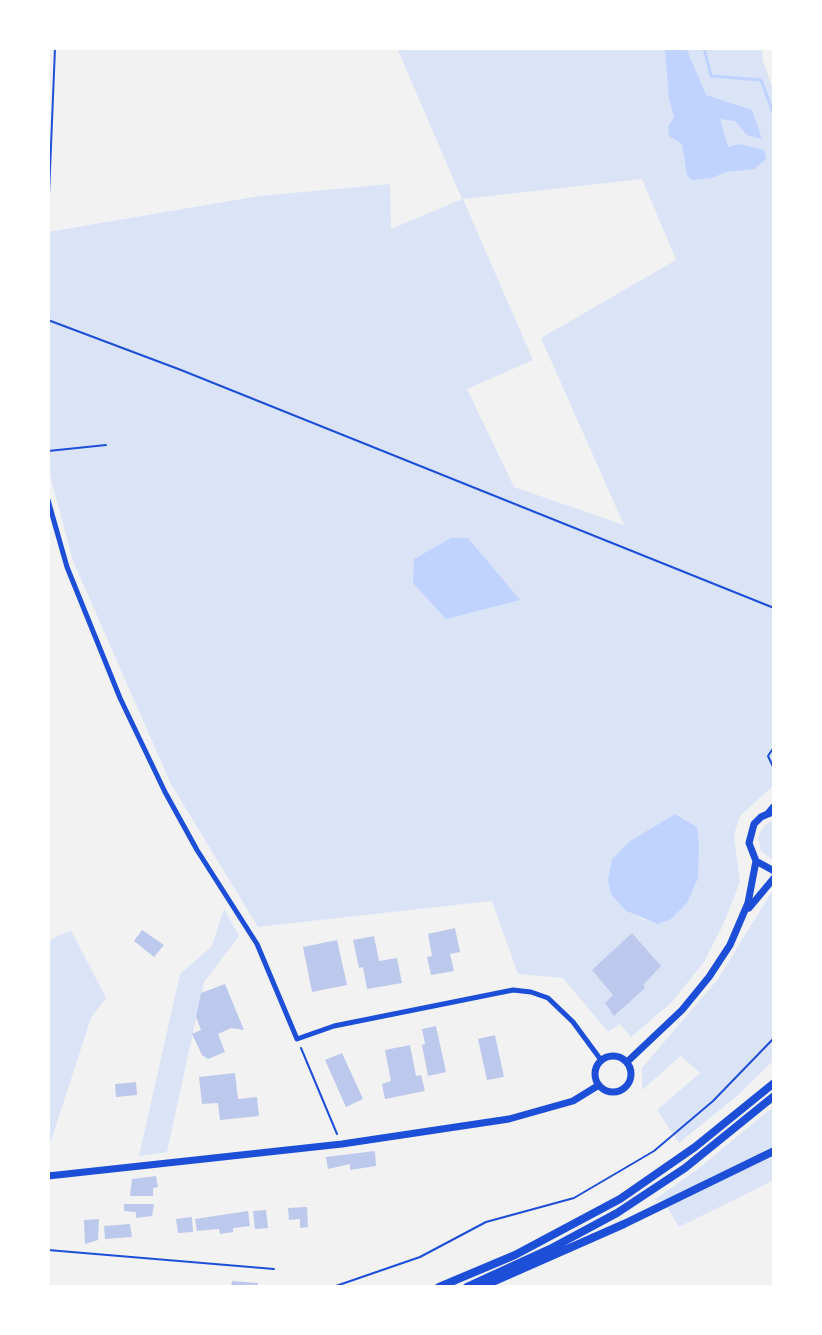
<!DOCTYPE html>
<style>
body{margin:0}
#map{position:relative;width:822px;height:1335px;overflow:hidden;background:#f2f2f2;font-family:"Alegreya Sans",sans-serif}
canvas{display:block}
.frame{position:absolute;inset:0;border:50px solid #fff;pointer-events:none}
</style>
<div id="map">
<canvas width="822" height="1335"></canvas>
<div class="frame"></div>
</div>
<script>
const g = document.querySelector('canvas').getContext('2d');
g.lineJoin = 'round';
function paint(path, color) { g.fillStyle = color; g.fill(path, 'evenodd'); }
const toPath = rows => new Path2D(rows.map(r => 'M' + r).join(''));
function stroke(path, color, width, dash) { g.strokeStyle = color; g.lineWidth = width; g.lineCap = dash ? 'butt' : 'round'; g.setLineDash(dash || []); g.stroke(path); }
paint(toPath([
 [397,48,762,48,763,61,774,92,774,785,740,816,734,835,740,882,723,925,704,962,671,1003,631,1037,620,1024,608,1032,563,978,518,974,492,901,258,927,171,784,73,561,48,468,48,232,259,196,390,184,391,229,462,199],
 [642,179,676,260,541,338,624,525,514,487,467,389,533,360,463,199],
 [675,814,697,827,699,844,647,921,626,911,630,841],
 [774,820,774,861,761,851,758,837,765,825],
 [774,888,774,1060,737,1096,679,1143,657,1110,700,1073,681,1056,642,1090,642,1068,718,979],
 [224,909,239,936,204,982,167,1152,139,1156,180,974,212,946],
 [71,930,106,998,91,1018,48,1150,48,941],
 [774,1106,774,1180,679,1227,663,1200,654,1200,698,1169]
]), '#dbe4f7');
paint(toPath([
 [665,48,686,48,706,95,752,110,762,139,747,135,735,121,720,119,728,147,739,144,764,150,766,159,754,169,726,172,712,178,692,180,687,175,682,144,669,136,668,126,674,117,669,99],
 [451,538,468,538,520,600,446,619,413,583,414,559],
 [675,814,697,827,699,844,698,878,687,903,671,919,658,924,626,911,611,894,608,880,612,859,630,841]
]), '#bfd3fe');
stroke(toPath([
 [704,48,711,76,761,80,774,115]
]), '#bfd3fe', 3);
paint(toPath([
 [455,928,460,952,450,954,454,971,431,975,427,957,432,956,428,934],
 [142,930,164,945,154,957,134,941],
 [632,933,661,966,643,985,645,988,614,1016,605,1003,613,995,592,970],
 [374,936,379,961,397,958,402,983,367,989,363,967,359,968,353,940],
 [337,940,347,985,312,992,303,947],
 [225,984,244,1030,231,1028,218,1034,225,1052,208,1059,202,1055,192,1034,201,1030,196,1017,201,993],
 [436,1026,446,1072,428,1076,422,1045,425,1044,422,1029],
 [495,1035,504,1077,487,1080,478,1039],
 [410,1045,416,1076,421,1075,425,1091,385,1099,382,1084,391,1081,385,1050],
 [342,1053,363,1099,346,1107,325,1060],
 [235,1073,238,1099,257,1097,259,1116,220,1120,218,1103,202,1104,199,1077],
 [136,1082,137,1095,116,1097,115,1084],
 [375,1151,376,1166,350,1170,350,1164,328,1169,326,1157],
 [156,1176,158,1187,153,1188,153,1196,130,1196,132,1179],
 [124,1204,154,1204,152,1216,136,1218,136,1212,124,1211],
 [307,1207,308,1227,300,1228,300,1219,289,1220,288,1208],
 [266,1210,268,1228,255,1229,253,1211],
 [248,1211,250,1226,233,1228,233,1232,220,1234,219,1229,197,1231,195,1219],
 [192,1217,193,1232,178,1233,176,1219],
 [99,1219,98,1240,85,1244,84,1220],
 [130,1224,132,1237,105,1239,104,1226],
 [232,1281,258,1283,258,1287,231,1287]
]), '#bdc9ec');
stroke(toPath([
 [48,219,55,48],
 [48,320,181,370,774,608],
 [48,451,106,445],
 [774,747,768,756,774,769],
 [301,1048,337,1134],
 [48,1250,274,1269],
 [333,1287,420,1257,486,1222,574,1198,654,1151,713,1101,774,1038]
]), '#1d4ed8', 2);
stroke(toPath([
 [48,500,67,567,120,698,165,792,197,850,257,944,297,1039,334,1026,513,990,531,992,548,998,573,1022,601,1060]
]), '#1d4ed8', 5);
stroke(toPath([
 [772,812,761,817,754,824,749,843,756,861,774,871],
 [749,908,774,878],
 '595 1074a18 18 0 1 1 36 0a18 18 0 1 1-36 0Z',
 [627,1062,682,1010,709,977,730,945,748,903,756,861],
 [48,1176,342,1144,509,1119,573,1101,599,1085]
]), '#1d4ed8', 7);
stroke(toPath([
 [769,813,774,807],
 [439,1287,515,1255,620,1199,695,1147,774,1083],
 [467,1287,550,1249,617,1213,685,1168,774,1096],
 [481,1287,624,1224,774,1151]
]), '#1d4ed8', 8);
</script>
